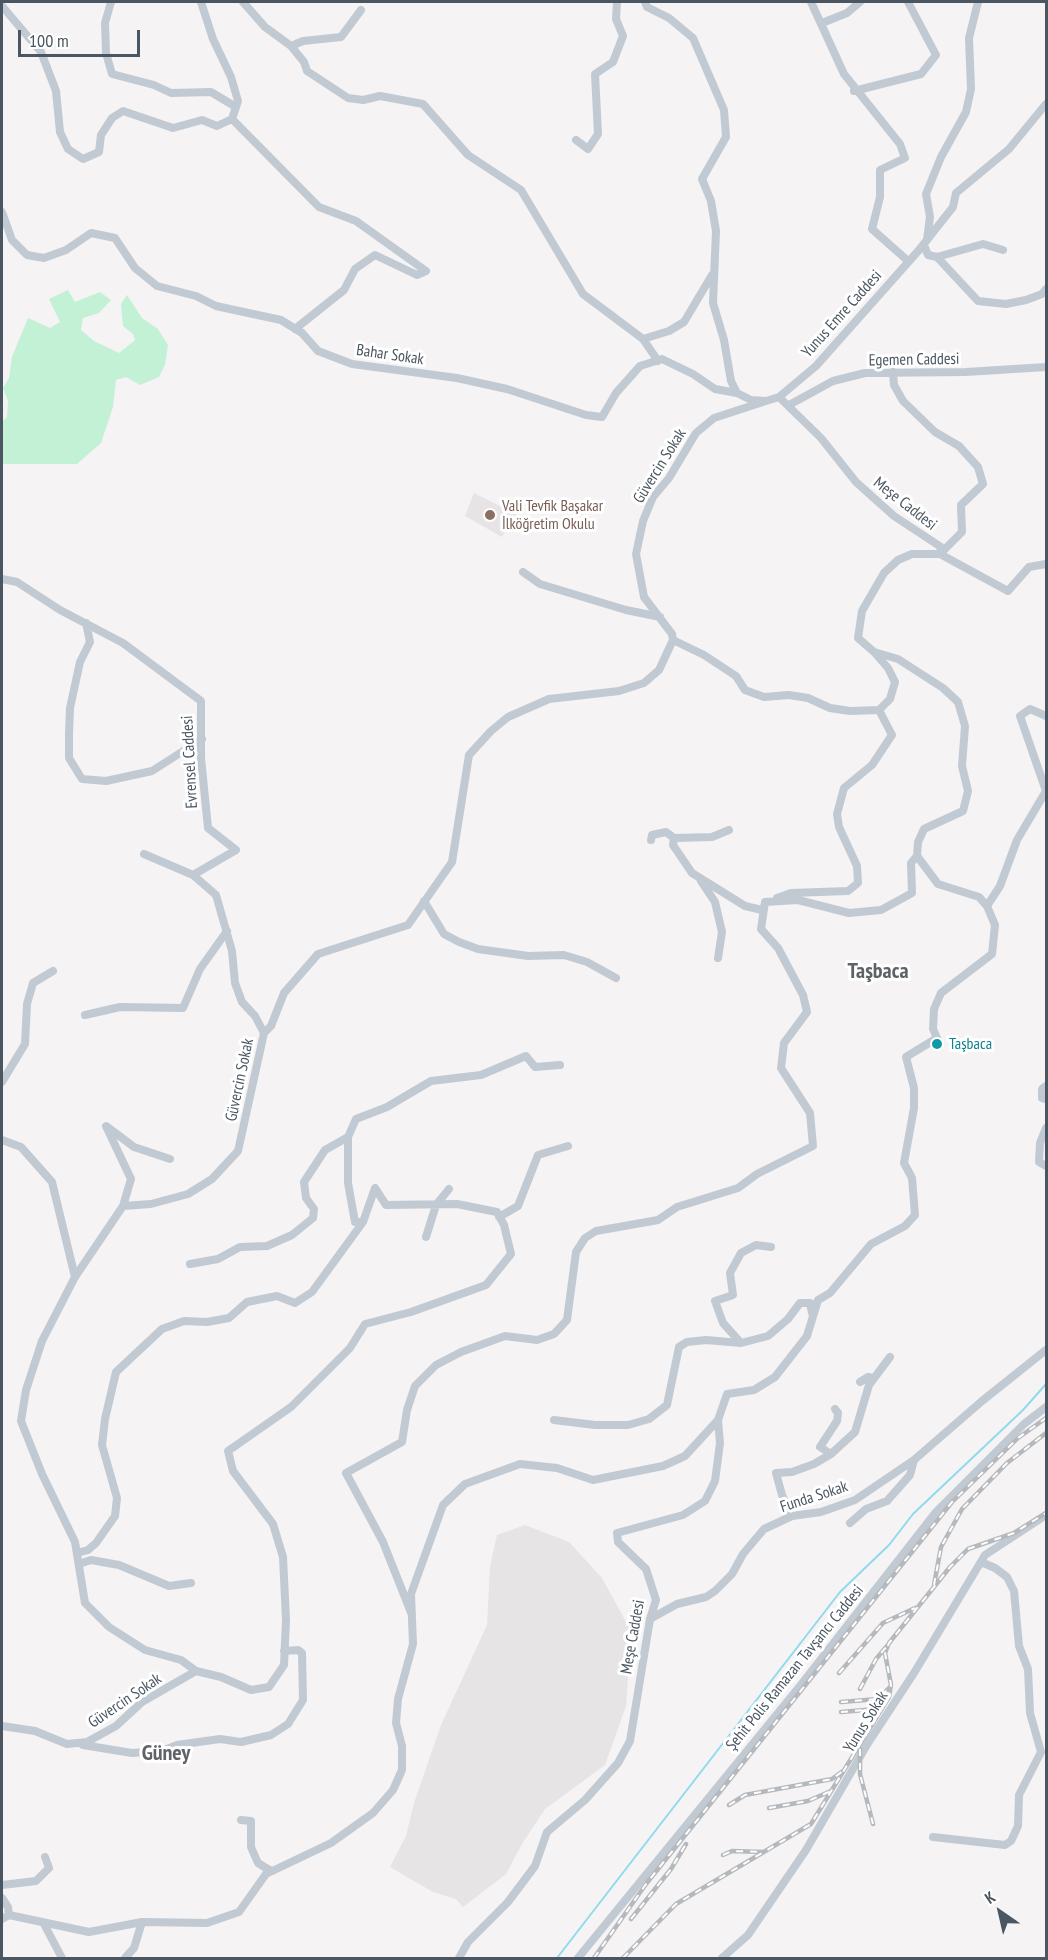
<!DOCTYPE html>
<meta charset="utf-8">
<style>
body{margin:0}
#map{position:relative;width:1048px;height:1960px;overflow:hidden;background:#f5f3f3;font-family:"PT Sans Narrow",sans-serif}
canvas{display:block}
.frame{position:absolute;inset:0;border:3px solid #4a5661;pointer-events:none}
.north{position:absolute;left:970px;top:1882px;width:60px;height:60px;-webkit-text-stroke:4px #fff;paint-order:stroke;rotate:326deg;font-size:16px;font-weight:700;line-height:24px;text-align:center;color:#4a5661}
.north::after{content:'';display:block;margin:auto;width:21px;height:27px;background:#4a5661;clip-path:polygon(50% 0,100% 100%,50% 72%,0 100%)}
.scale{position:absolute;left:18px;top:30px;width:122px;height:27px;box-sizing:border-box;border:3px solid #4a5661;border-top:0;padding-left:8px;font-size:18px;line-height:21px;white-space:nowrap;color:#4a5661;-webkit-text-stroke:4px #fff;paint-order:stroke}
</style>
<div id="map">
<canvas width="1048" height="1960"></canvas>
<div class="frame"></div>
<div class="north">K</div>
<div class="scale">100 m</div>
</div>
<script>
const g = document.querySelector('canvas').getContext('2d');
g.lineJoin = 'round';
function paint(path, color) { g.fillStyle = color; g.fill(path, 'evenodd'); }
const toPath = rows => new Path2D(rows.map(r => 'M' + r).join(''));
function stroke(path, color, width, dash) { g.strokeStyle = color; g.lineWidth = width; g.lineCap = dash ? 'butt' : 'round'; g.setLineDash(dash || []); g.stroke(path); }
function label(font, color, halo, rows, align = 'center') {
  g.font = font + ' "PT Sans Narrow",sans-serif'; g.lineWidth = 6; g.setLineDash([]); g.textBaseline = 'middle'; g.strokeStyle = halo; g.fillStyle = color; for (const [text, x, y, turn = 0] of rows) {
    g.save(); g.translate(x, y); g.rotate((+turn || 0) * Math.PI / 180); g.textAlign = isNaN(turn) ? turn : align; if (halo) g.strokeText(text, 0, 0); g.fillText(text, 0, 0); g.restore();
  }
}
paint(toPath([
 [474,493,516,514,510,530,506,528,502,537,465,516],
 [525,1525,569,1542,602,1578,631,1631,626,1706,605,1765,545,1809,522,1844,506,1874,463,1907,456,1899,433,1892,390,1867,406,1836,414,1803,441,1725,487,1625,490,1567,497,1535]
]), '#e6e4e5');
paint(toPath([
 [68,290,75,302,100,292,111,300,99,313,83,318,81,330,94,341,119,353,135,340,133,334,123,326,121,304,127,295,142,318,158,329,168,345,165,365,159,377,140,385,126,377,116,380,113,407,101,443,77,464,2,464,2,422,7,417,8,401,3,388,9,378,12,357,28,318,50,328,60,322,49,299]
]), '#c3f1d5');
stroke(toPath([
 [557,1958,840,1592,889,1545,913,1514,1023,1410,1046,1384]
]), '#90daee', 2);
stroke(toPath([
 [111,2,105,23,106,53,112,74,154,85,171,93,211,92,236,107],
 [243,2,265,27,291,46,303,41,341,37,361,10],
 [645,2,647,7,669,18,693,38,724,110,726,137,702,179,711,201,716,231,713,303,724,340,731,381,737,393,751,400,766,401,779,397,816,366,919,250,953,207,956,193,1009,149,1046,104],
 [811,2,844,74,900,144,905,158,880,170,880,197,872,229,908,261],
 [2,6,41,52,56,91,60,132,68,149,83,159,99,152,101,135,112,118,123,111,173,128,202,120,217,126,232,119,238,101,231,77,213,39,201,2],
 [822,23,847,13,860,2],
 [291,46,304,62,307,71,348,98,363,100,380,96,423,104,468,155,521,190,583,294,643,339,669,331,684,322,712,275],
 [854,91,921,74,936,55,908,2],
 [232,119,319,207,356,221,426,271,417,275,375,255,355,269,344,290,295,329],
 [576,140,588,149,598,134,595,74,613,62,623,36,616,19,617,2],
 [2,212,12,240,27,255,44,258,66,250,91,233,115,238,135,268,157,286,196,296,216,306,281,320,302,333,318,351,352,364,457,378,507,389,586,415,602,417,616,393,640,366,662,359,693,374,715,389,737,393],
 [927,240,930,217,926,194,941,157,966,112,971,89,969,38,978,2],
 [924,245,928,255,937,257,983,244,1003,250],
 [937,257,978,301,1006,304,1026,300,1042,294,1046,289],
 [643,339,658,361],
 [893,372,894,385,903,401,935,432,959,446,978,467,983,484,961,505,962,532,940,554,1008,591,1029,567,1046,564],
 [789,405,833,381,865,373,966,372,1046,367],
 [523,572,540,584,626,610,660,617],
 [2,579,17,582,60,610,123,643,201,701,201,758,208,828,236,850,193,875,216,895,232,951,235,983,242,1002,255,1016,264,1033],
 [86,623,90,642,80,662,70,708,69,734,69,758,82,779,106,781,152,771,202,739],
 [673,640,704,655,736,676,745,690,764,697,789,695,808,698,830,708,850,711,879,710,892,735,872,765,844,788,837,814,839,827,857,866,858,883,848,891,791,893,777,898],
 [875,653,888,668,895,682,890,699,879,710],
 [729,830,712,837,674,838,673,845,692,873,745,906,762,910],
 [651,840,652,835,666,832,674,838],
 [144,854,193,875],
 [701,881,715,902,722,932,718,958],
 [424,901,444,934,459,942,478,949,528,956,564,955,587,962,616,978],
 [987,906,1000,886,1017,840,1046,791,1020,716,1030,709,1046,716],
 [85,1015,120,1007,183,1008,200,969,227,931],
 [2,1082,25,1044,27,1004,33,983,53,971],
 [1046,1086,1042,1089,1042,1098,1046,1099],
 [1046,1128,1040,1143,1039,1162,1046,1166],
 [2,1140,21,1147,52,1182,75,1277],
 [123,1206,131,1179,106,1126,134,1147,170,1159],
 [499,1217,518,1206,538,1155,568,1146],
 [426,1237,436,1205,449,1189],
 [190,1264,218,1259,240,1247,267,1246,292,1235,313,1218,314,1209,306,1198,304,1182,325,1150,348,1137],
 [740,1342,723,1323,715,1301,733,1295,730,1273,741,1253,756,1245,771,1247],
 [860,1382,868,1377,873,1378],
 [554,1420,595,1425,628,1425,649,1419,667,1405,679,1347,687,1342,706,1340,741,1343,768,1336,788,1319,800,1303,810,1303,812,1313],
 [831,1454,820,1447,837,1421,838,1413,835,1409],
 [792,1516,782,1495,776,1473,792,1472,814,1464,831,1454,855,1432,869,1385,890,1357],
 [850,1523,866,1509,887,1501,910,1475,914,1460],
 [77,1553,88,1550,96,1543,115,1516,117,1498,102,1445,105,1419,116,1372,162,1329,184,1321,207,1322,229,1318,247,1302,277,1296,295,1303,312,1292,363,1222],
 [79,1564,91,1560,119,1565,169,1586,191,1583],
 [412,1615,383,1542,346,1473,402,1442,407,1410,415,1386,436,1365,461,1352,505,1336,537,1340,554,1334,567,1320,576,1252,585,1238,596,1231,658,1220,677,1207,738,1188,757,1174,813,1146,810,1113,781,1068,784,1043,807,1012,803,995,778,948,761,929,765,902,798,900,849,913,881,910,912,893,911,863,917,856],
 [650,1619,677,1604,706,1597,715,1591,732,1574,743,1554,764,1529,792,1516,821,1512,855,1500,914,1460,982,1401,1046,1350],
 [196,1671,221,1677,251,1690,269,1687,284,1665,286,1620,283,1557,273,1524,233,1471,228,1451,291,1407,350,1348,365,1324,411,1312,486,1285,511,1254,504,1225,497,1212,457,1204,386,1205,375,1188,363,1222,355,1222,348,1183,348,1137,356,1119,387,1107,431,1081,481,1075,526,1056,535,1067,560,1065],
 [2,1726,35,1731,67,1744,87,1742,116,1726,142,1702,196,1671,181,1660,145,1650,109,1627,85,1603,75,1542,42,1474,21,1421,26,1390,42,1341,75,1277,123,1206,151,1204,188,1194,212,1179,238,1151,264,1033,271,1026,284,993,318,954,408,925,452,862,469,755,491,731,508,717,549,699,619,691,644,683,659,670,673,640,672,634,644,597,636,554,643,521,653,497,669,478,696,433,714,418,766,401],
 [83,1745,132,1753,162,1751,177,1745,220,1739,241,1742,271,1735,288,1724,303,1700,302,1653,298,1650,284,1651],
 [241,1820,251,1821,251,1847,258,1863,271,1871],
 [933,1837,1005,1845,1011,1841,1018,1826,1019,1795,1041,1752,1030,1713,1028,1669,1019,1646,1014,1591,1007,1577,995,1568,981,1562],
 [2,1885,36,1881,49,1868,45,1857],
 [2,1898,8,1907,9,1915],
 [2,1919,9,1915,89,1932,142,1922,207,1923,239,1912,266,1874,331,1843,373,1813,393,1790,402,1770,402,1746,396,1723,398,1699,413,1644,411,1594,443,1505,465,1484,520,1464,557,1468,593,1480,663,1466,685,1456,718,1420],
 [44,1924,62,1958],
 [125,1958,134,1948,142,1922],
 [459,1958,468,1942,508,1902,535,1866,547,1832,585,1800,618,1763,630,1741,650,1619,656,1600,646,1569,618,1542,617,1533,683,1515,705,1501,715,1481,720,1443,718,1420,727,1394,754,1390,775,1377,807,1336,818,1300,830,1293,871,1244,905,1226,915,1215,912,1178,904,1163,914,1108,914,1088,906,1057,937,1038,933,1029,934,1009,941,993,992,954,995,925,987,906,979,897,938,884,917,856,918,842,924,829,963,811,968,791,962,766,965,726,958,702,943,688,898,659,874,652,858,638,862,611,884,573,898,560,912,554,940,554,941,547,894,516,856,482,821,438,779,397],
 [578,1958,800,1686,936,1512,1024,1424,1046,1407],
 [722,1958,748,1935,806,1850,868,1743,914,1673,985,1555,1046,1515]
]), '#c1cad2', 8);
const rail = toPath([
 [934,1585,941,1547,962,1509,1007,1463,1046,1433],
 [839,1673,883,1623,915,1608],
 [860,1689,876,1659,887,1646],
 [841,1702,878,1699,890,1687],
 [841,1712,877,1709,885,1703],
 [860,1749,860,1774,873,1824],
 [729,1805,745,1795,832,1779,843,1771],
 [769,1808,808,1801,831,1791],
 [723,1855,732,1851,763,1852],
 [631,1919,671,1869,686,1844],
 [594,1958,646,1884,952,1502,1018,1438,1046,1418],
 [623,1958,676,1904,811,1824,889,1697,891,1685,885,1653,889,1643,950,1567,968,1549,1014,1533,1046,1513]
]);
stroke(rail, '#b5b8bd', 4.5);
stroke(rail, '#fff', 2, [7]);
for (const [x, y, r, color] of [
 [490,515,6,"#8d6e63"],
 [937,1044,6,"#0f9aa8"]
]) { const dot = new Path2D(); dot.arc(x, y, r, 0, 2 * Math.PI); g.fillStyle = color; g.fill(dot); stroke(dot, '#fff', 2); }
label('16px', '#4a5661', '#fff', [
 ["Yunus Emre Caddesi",842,314,-48],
 ["Bahar Sokak",390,355,8],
 ["Egemen Caddesi",914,360,-1],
 ["Güvercin Sokak",660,466,-58],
 ["Meşe Caddesi",905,504,38],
 ["Evrensel Caddesi",190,762,-93],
 ["Güvercin Sokak",240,1080,-78],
 ["Funda Sokak",814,1497,-18],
 ["Meşe Caddesi",633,1637,-80],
 ["Şehit Polis Ramazan Tavşancı Caddesi",795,1668,-51],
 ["Güvercin Sokak",125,1701,-34],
 ["Yunus Sokak",866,1722,-58]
]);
label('16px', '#785e54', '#fff', [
 ["Vali Tevfik Başakar",502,506],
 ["İlköğretim Okulu",502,524]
], 'left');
label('16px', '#0d838f', '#fff', [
 ["Taşbaca",949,1044]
], 'left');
label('bold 22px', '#5f6368', '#fff', [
 ["Taşbaca",878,972],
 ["Güney",166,1754]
]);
</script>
